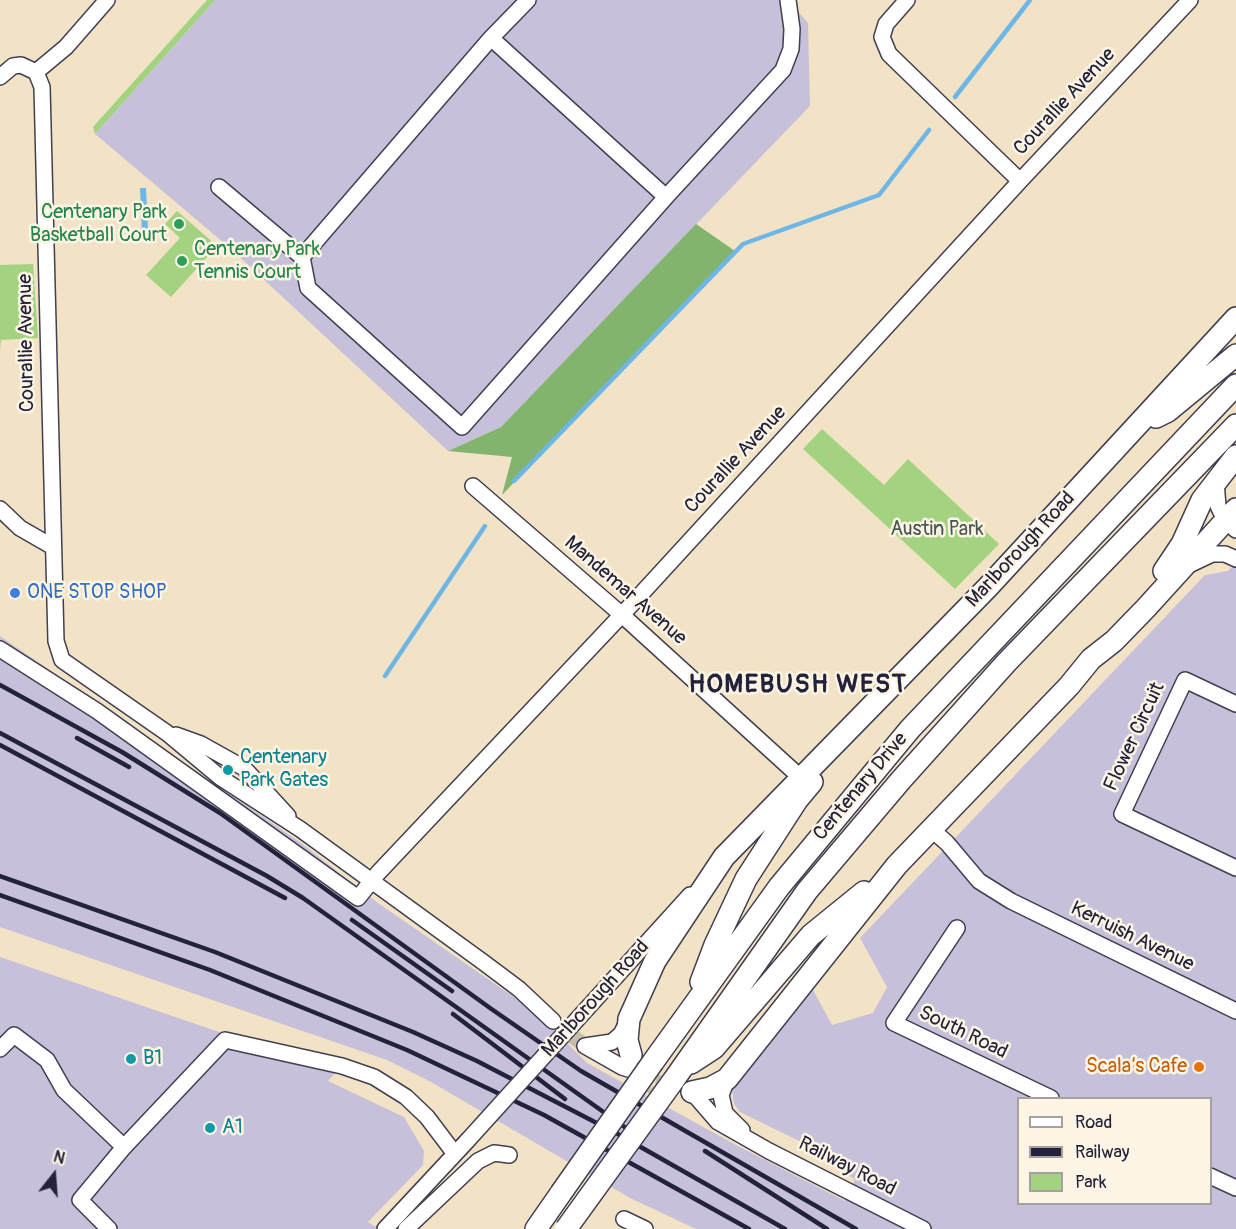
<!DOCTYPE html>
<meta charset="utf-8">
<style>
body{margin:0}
#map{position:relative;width:1236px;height:1229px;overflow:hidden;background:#f2e3c6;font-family:Pangolin,sans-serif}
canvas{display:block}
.legend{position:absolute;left:1017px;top:1097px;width:195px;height:108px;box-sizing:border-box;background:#fcf5e5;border:2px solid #a5a1a1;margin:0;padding:8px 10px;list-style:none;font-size:18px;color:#22223b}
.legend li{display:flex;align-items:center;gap:12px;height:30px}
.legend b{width:30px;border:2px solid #a5a1a1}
.north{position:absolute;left:24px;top:1145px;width:60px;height:60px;-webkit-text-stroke:4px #fcf5e5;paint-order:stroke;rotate:17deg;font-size:16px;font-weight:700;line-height:24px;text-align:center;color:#22223b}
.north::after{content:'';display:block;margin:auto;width:21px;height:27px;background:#22223b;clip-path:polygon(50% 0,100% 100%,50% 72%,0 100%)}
</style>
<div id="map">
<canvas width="1236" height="1229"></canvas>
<ul class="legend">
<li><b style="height:8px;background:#fff"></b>Road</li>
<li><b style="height:8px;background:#22223b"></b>Railway</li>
<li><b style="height:16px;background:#a3d280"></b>Park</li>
</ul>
<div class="north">N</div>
</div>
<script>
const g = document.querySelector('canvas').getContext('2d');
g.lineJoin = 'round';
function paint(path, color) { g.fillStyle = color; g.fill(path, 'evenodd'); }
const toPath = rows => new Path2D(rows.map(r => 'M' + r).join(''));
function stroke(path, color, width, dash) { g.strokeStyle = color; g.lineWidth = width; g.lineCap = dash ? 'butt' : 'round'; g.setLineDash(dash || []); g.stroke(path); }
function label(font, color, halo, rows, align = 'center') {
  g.font = font + ' Pangolin,sans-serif'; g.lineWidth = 5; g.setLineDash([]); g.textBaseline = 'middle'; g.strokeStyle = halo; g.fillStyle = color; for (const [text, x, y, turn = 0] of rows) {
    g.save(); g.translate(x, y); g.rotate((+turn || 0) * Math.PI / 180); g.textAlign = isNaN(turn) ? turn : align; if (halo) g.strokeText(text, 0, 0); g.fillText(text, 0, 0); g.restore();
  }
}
paint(toPath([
 [215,0,788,0,808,23,810,106,501,427,448,451,230,248,95,134],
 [1236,563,1236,1229,696,1229,630,1198,431,1082,387,1060,0,927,0,636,301,843,378,903,537,1013,587,1063,736,1145,845,1201,855,1179,838,1170,842,1162,740,1112,734,1104,732,1090,735,1080,812,988,832,1025,873,1013,887,987,860,938,1205,575,1228,571],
 [1018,1098,1210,1098,1210,1204,1018,1204],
 [0,957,336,1072,328,1081,404,1117,424,1151,423,1165,368,1222,379,1229,0,1229]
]), '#c6c0da');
paint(toPath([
 [207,0,215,0,95,134,93,127],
 [177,211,217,246,171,297,146,275,180,238,165,224],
 [33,264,38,338,1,340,0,350,0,265],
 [822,429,884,485,908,459,999,544,955,589,803,449]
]), '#a3d280');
paint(toPath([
 [696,224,735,251,502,495,512,457,448,451,501,427]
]), '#82b46e');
paint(toPath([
 [140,188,146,188,148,230,153,234,147,241,142,234]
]), '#6eb6e6');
stroke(toPath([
 [955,97,1030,0],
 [514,481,743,244,879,195,929,130],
 [385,676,485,526]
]), '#6eb6e6', 4.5);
stroke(toPath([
 [553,1021,585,1046]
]), '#c8bcaa', 15, [15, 8]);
stroke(toPath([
 [635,1061,655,1085,692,1092]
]), '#c8bcaa', 21, [21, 10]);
const minor = toPath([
 [907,0,886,24,882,37,889,54,1020,181],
 [36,72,66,47,107,0],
 [0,77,13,66,21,65,36,72,42,87,56,641,62,660,167,733,221,778,300,829,483,962,519,989,553,1021],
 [219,187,302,257,491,38,528,0],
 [666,197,783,70,791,49,792,29,788,0],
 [302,257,308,288,462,427,666,197,491,38],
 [1216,482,1218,506,1225,520,1236,530],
 [473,486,622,615,800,777],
 [0,509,20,528,53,547],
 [1191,564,1212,554,1225,554,1236,559],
 [0,649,97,711,358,898,378,873,631,605,1020,181,1190,0],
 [1236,704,1185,680,1122,814,1236,868],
 [176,735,201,744,244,768,288,816],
 [931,829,947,843,979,881,1011,901,1236,1011],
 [957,928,894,1023,1051,1098],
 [573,1024,690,895],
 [585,1046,622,1067,644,1074],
 [585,1046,612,1042,621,1034,628,1021],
 [0,1049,14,1035,47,1060,64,1090,124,1147,225,1040,342,1066,374,1077,406,1097,427,1117,455,1154],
 [727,1079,721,1095,725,1113,742,1130],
 [692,1092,718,1122,769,1151,923,1229],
 [1210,1176,1236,1188],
 [624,1219,645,1229],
 [109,1229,80,1200,124,1147],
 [385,1229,468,1140],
 [406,1229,478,1161,494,1153,509,1155]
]);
const highway = toPath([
 [1156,417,1168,411,1236,355],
 [1164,571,1182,544,1202,500,1236,456],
 [701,982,715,945,746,879,797,800,812,782],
 [631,1055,627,1040,629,1019,655,961,724,857,988,587,1236,318],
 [653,1062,779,887,910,729,1236,385],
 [691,1063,714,1048,811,935,864,892],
 [673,1081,807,891,901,780,1006,663,1236,425],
 [692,1092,710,1088,727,1079,897,865,1069,686,1091,659,1114,641,1146,608,1236,509],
 [536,1229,561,1193]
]);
stroke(minor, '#413f50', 18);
stroke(highway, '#413f50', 24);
stroke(minor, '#fff', 15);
stroke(highway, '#fff', 21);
stroke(toPath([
 [0,685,122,752,220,813,490,1008,581,1071,856,1229],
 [0,733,267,876,303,898,640,1138],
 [77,738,129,767],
 [0,745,285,898],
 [0,876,215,952,413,1032,477,1061,616,1133,785,1229],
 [0,895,210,970,407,1050,544,1115,749,1229],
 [352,920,452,991],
 [453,1014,565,1099],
 [705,1151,827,1229]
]), '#22223b', 4.5);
const minorBridge = toPath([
 [468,1140,573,1024]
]);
const highwayBridge = toPath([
 [561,1193,653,1062],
 [566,1229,673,1081]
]);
stroke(minorBridge, '#413f50', 18, []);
stroke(highwayBridge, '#413f50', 24, []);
stroke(minorBridge, '#fff', 15);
stroke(highwayBridge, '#fff', 21);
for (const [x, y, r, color] of [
 [179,224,6,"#2e9e5b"],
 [182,261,6,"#2e9e5b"],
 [15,593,6,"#3f7fe0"],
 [228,770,6,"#0f9aa8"],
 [131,1059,6,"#0f9aa8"],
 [1199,1067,6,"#e8710a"],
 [210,1128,6,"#0f9aa8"]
]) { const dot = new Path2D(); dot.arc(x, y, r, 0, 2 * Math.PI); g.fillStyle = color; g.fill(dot); stroke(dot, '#fcf5e5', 2); }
label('20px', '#22223b', '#fcf5e5', [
 ["Courallie Avenue",1065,102,-47],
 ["Courallie Avenue",27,343,-91],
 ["Courallie Avenue",736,460,-47],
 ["Marlborough Road",1021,550,-47],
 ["Mandemar Avenue",625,591,41],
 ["Flower Circuit",1135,737,-65],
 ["Centenary Drive",861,787,-50],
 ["Kerruish Avenue",1132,937,26],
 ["Marlborough Road",596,999,-48],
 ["South Road",963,1033,26],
 ["Railway Road",847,1167,27]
]);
label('20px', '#27864d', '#fcf5e5', [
 ["Centenary Park",167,213],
 ["Basketball Court",167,236],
 ["Centenary Park",194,250,"left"],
 ["Tennis Court",194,273,"left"]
], 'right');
label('20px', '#495750', '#fcf5e5', [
 ["Austin Park",937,530]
]);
label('20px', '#366cbe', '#fcf5e5', [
 ["ONE STOP SHOP",27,593]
], 'left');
label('20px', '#0d838f', '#fcf5e5', [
 ["Centenary",240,758],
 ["Park Gates",240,781],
 ["B1",143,1059],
 ["A1",222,1128]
], 'left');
label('20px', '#c56008', '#fcf5e5', [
 ["Scala’s Cafe",1187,1067]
], 'right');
g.letterSpacing = '1.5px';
label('bold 26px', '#22223b', '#fcf5e5', [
 ["HOMEBUSH WEST",798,685]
]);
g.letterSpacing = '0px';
</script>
